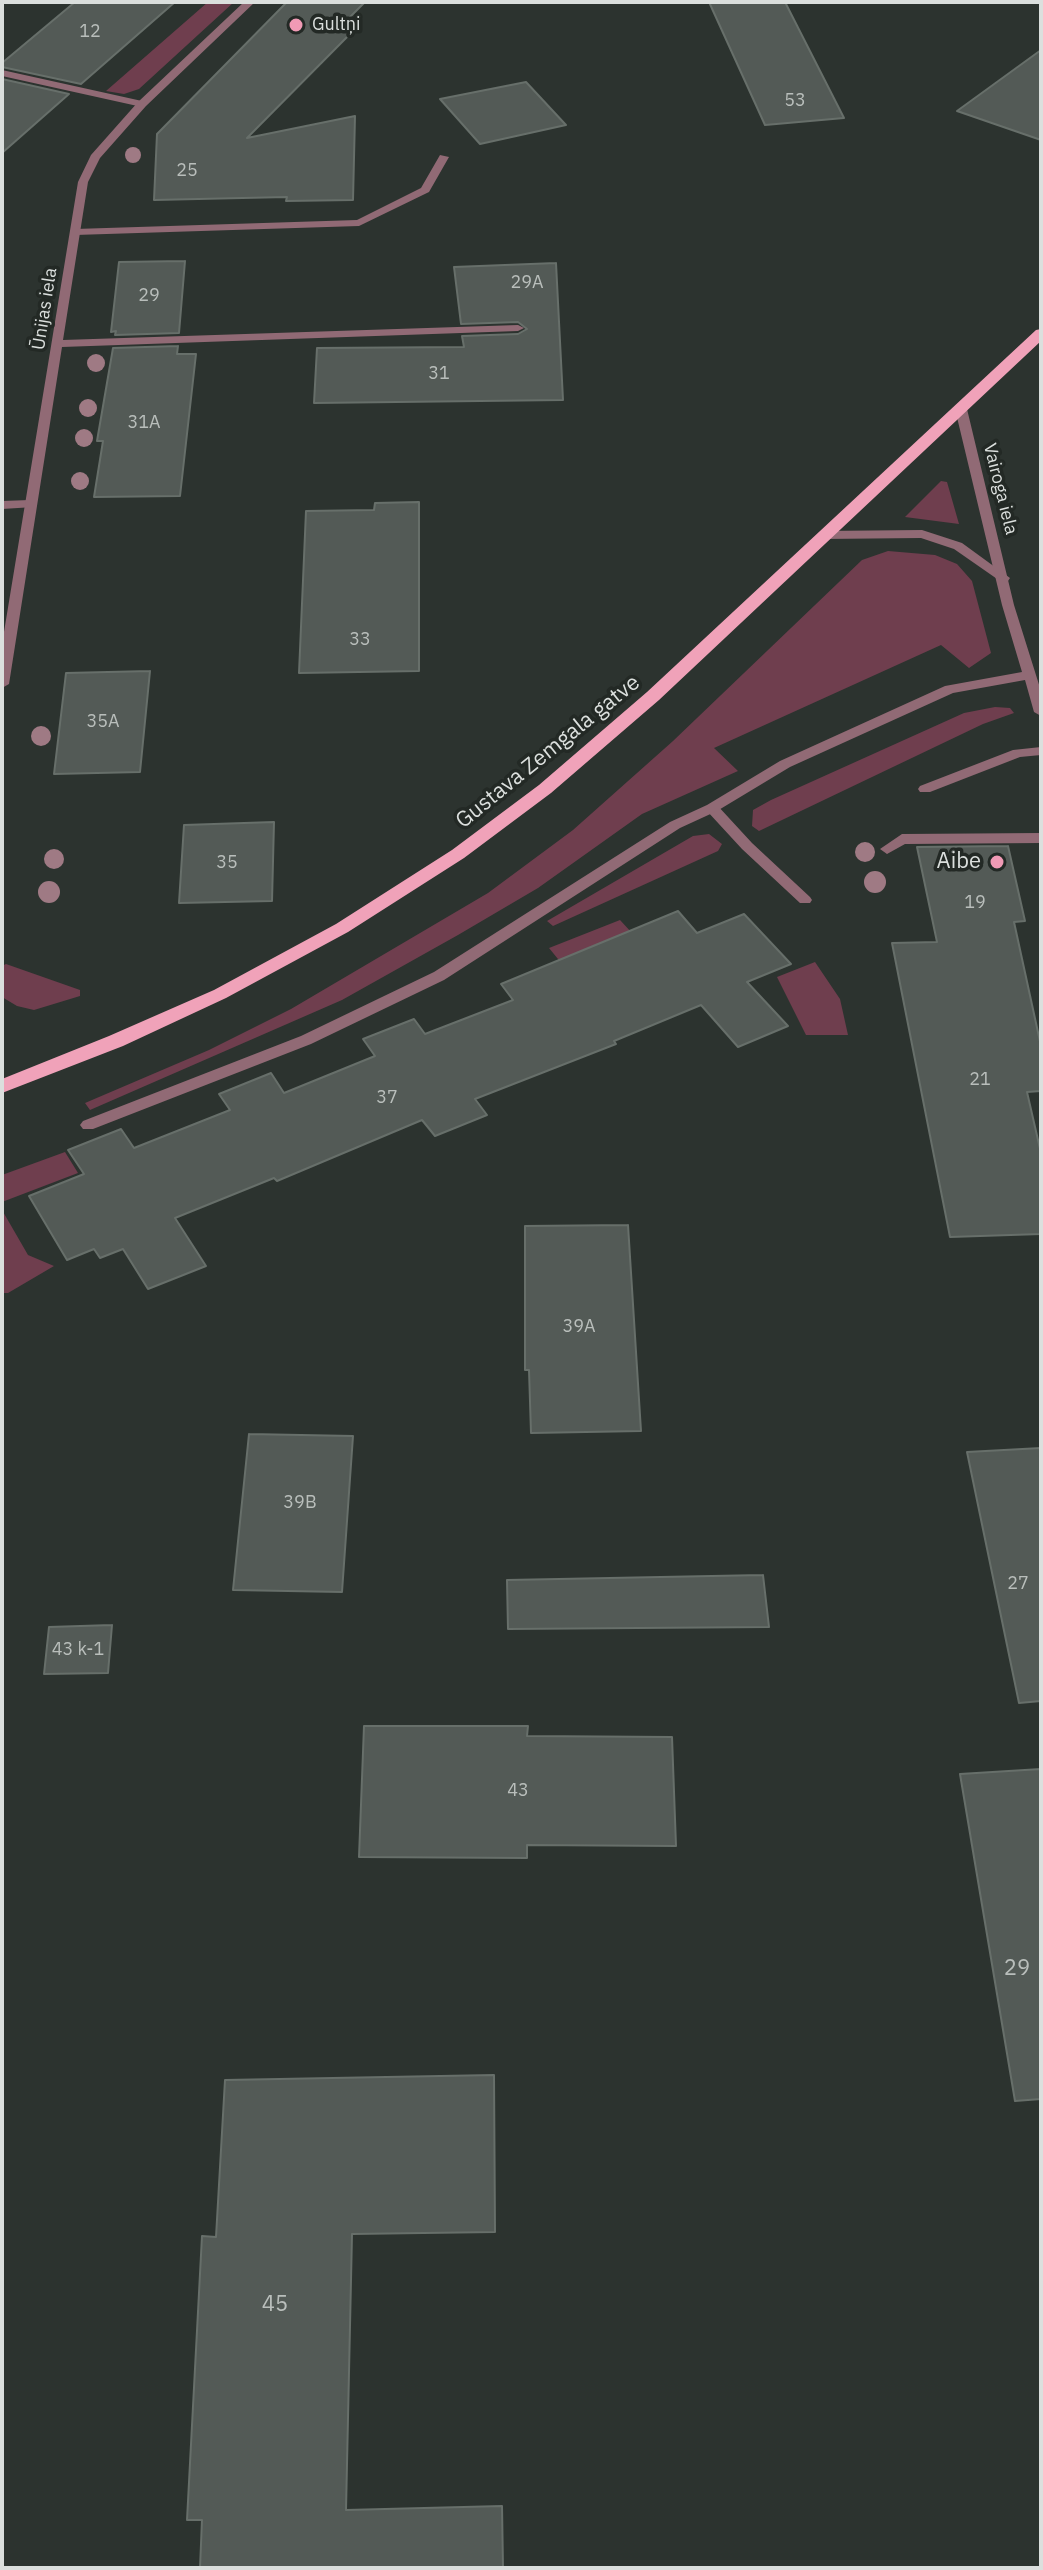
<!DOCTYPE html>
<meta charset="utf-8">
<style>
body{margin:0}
#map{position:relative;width:1043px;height:2570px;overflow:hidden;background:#2c332f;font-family:"IBM Plex Sans",sans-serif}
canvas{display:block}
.frame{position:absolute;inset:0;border:4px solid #dbdfdd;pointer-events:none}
</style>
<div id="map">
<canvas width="1043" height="2570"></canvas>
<div class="frame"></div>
</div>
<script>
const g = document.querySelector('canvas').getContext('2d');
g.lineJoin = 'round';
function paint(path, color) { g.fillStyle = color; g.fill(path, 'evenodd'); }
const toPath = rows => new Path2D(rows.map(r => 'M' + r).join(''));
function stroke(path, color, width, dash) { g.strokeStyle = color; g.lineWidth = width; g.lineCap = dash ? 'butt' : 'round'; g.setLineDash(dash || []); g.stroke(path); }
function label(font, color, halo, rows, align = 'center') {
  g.font = font + ' "IBM Plex Sans",sans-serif'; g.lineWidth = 7; g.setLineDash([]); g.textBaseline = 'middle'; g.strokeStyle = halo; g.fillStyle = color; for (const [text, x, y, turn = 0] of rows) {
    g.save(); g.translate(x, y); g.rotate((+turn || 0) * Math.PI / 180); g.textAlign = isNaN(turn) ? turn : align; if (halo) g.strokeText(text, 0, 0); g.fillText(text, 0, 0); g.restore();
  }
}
paint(toPath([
 [208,2,234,2,139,89,124,94,106,91],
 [941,481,947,482,959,524,905,517],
 [888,551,935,555,957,564,972,581,991,653,969,668,941,645,714,748,738,771,642,814,538,888,458,935,342,1000,90,1110,85,1103,209,1050,291,1009,488,893,573,830,673,741,862,560],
 [995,707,1010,708,1014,713,983,724,759,831,752,826,753,810,771,800,964,713],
 [709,834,722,844,718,851,553,926,547,921,693,836],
 [620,920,644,946,571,975,549,948],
 [815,962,840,999,848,1035,806,1035,777,977],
 [6,964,80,990,80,996,34,1010,17,1006,2,997,2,966],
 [65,1152,78,1173,2,1202,2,1175],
 [2,1210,28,1255,54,1266,8,1293,2,1293]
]), '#6f3e4e');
const building = toPath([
 [75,2,175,2,81,84,2,67,2,63,75,2],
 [287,2,365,2,341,26,355,29,247,138,355,116,353,200,286,201,287,197,154,200,157,134,287,2],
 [709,2,785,2,844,118,765,125,709,2],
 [1041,50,1041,140,957,111,1041,50],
 [2,79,69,94,2,153,2,79],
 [526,82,566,125,480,144,440,99,526,82],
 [185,261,179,333,115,335,116,331,111,332,119,262,185,261],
 [556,263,563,400,314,403,317,348,464,347,462,336,518,334,527,329,518,322,461,324,454,267,556,263],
 [178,346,177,354,196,354,180,496,94,497,103,441,97,441,113,348,178,346],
 [419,502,419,671,299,673,306,511,374,510,375,503,419,502],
 [150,671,140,772,54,774,66,673,150,671],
 [274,822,272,901,179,903,184,825,274,822],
 [1008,846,1025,921,1014,922,1041,1046,1041,1091,1027,1092,1041,1153,1041,1234,950,1237,892,943,937,942,917,847,1008,846],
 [678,911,697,933,744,914,791,964,747,982,788,1026,738,1047,701,1005,614,1041,616,1044,475,1099,487,1115,435,1136,422,1120,277,1181,274,1178,175,1218,206,1266,148,1289,123,1249,100,1258,94,1249,67,1260,29,1196,84,1174,68,1150,121,1129,134,1148,230,1110,219,1094,271,1073,284,1093,375,1056,363,1039,414,1019,425,1034,513,1000,501,984,678,911],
 [628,1225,641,1431,531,1433,529,1370,525,1370,525,1226,628,1225],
 [249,1434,353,1436,342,1592,233,1590,249,1434],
 [1041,1448,1041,1701,1019,1703,967,1452,1041,1448],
 [763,1575,769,1627,508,1629,507,1580,763,1575],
 [112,1625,108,1673,44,1674,49,1627,112,1625],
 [364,1726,528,1726,527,1736,672,1737,676,1846,527,1845,527,1858,359,1857,364,1726],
 [1041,1769,1041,2099,1015,2101,960,1774,1041,1769],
 [494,2075,495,2232,352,2234,346,2510,502,2506,503,2568,200,2568,202,2520,187,2520,202,2236,216,2237,225,2080,494,2075]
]);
paint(building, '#535a56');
stroke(building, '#676f6a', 2);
paint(toPath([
 [2,70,142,101,147,104,142,107,2,76,2,70],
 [440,155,449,157,429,192,359,226,75,235,70,232,75,229,357,220,421,188,440,155],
 [30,500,34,501,34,507,2,509,2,501,30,500],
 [922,530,962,543,1010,578,1008,581,1000,581,954,549,921,538,823,539,817,535,823,531,922,530],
 [1041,747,1041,755,1020,757,930,792,920,792,918,789,920,786,1013,750,1041,747],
 [712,804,717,805,752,843,810,897,812,900,810,903,800,903,742,849,707,811,705,808,712,804],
 [1041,833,1041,843,905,844,887,854,880,849,902,834,1041,833]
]), '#916a75');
paint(toPath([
 [244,2,255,2,146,106,100,158,88,182,63,340,518,325,524,328,518,331,62,347,9,684,2,688,2,644,78,182,91,155,138,102,244,2],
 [961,405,967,409,1014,605,1041,691,1041,716,1034,712,1025,680,953,693,790,767,717,811,680,828,444,980,311,1044,93,1129,83,1129,80,1125,83,1121,301,1036,434,972,670,822,707,805,780,761,945,686,1022,672,1002,605,955,409,961,405]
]), '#916a75');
paint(toPath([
 [1041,329,1041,341,659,700,551,793,464,858,348,932,226,998,123,1046,2,1093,2,1079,109,1036,214,990,336,924,452,850,539,785,647,692,1036,330,1041,329]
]), '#f0a2b9');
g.fillStyle = '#9f7a84';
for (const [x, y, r] of [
 [133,155,8],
 [96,363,9],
 [88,408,9],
 [84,438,9],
 [80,481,9],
 [41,736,10],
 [865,852,10],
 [54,859,10],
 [875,882,11],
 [49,892,11]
]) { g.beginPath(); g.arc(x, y, r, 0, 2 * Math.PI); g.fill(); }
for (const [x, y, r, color] of [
 [296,25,8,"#f09ab5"],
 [997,862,8,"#f09ab5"]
]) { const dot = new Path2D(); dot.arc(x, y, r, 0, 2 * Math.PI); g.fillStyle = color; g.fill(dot); stroke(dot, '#232925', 3); }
label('18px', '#dbdfdd', '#232925', [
 ["Gultņi",312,25]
], 'left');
label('18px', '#b9bebb', null, [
 ["12",90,32],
 ["53",795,101],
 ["25",187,171],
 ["29A",527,283],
 ["29",149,296],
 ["31",439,374],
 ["31A",144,423],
 ["33",360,640],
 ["35A",103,722],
 ["35",227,863],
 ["19",975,903],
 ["21",980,1080],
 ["37",387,1098],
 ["39A",579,1327],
 ["39B",300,1503],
 ["27",1018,1584],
 ["43 k-1",78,1650],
 ["43",518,1791]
]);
label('18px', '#dbdfdd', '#232925', [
 ["Ūnijas iela",45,309,-81],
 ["Vairoga iela",1000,489,76]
]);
label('22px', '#dbdfdd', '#232925', [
 ["Gustava Zemgala gatve",548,752,-39]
]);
label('22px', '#dbdfdd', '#232925', [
 ["Aibe",981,862]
], 'right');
label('22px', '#b9bebb', null, [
 ["29",1017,1969],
 ["45",275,2305]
]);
</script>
